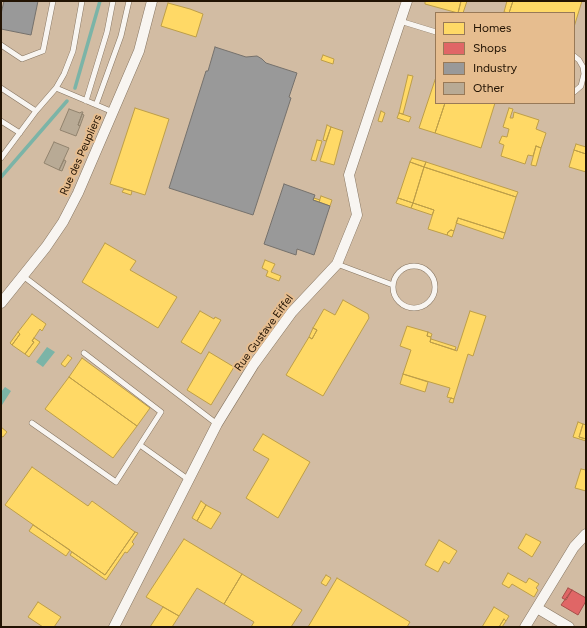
<!DOCTYPE html>
<style>
body{margin:0}
#map{position:relative;width:587px;height:628px;overflow:hidden;background:#d2bca3;font-family:Figtree,sans-serif}
canvas{display:block}
.frame{position:absolute;inset:0;border:2px solid #221303;pointer-events:none}
.legend{position:absolute;left:435px;top:12px;width:140px;height:92px;box-sizing:border-box;background:#e6bd8f;border:1px solid #987957;margin:0;padding:5px 7px;list-style:none;font-size:12px;color:#221303}
.legend li{display:flex;align-items:center;gap:8px;height:20px}
.legend b{width:20px;border:1px solid #987957}
</style>
<div id="map">
<canvas width="587" height="628"></canvas>
<div class="frame"></div>
<ul class="legend">
<li><b style="height:11px;background:#ffd966"></b>Homes</li>
<li><b style="height:11px;background:#e06666"></b>Shops</li>
<li><b style="height:11px;background:#999"></b>Industry</li>
<li><b style="height:11px;background:#b8aa95"></b>Other</li>
</ul>
</div>
<script>
const g = document.querySelector('canvas').getContext('2d');
g.lineJoin = 'round';
function paint(path, color) { g.fillStyle = color; g.fill(path, 'evenodd'); }
const toPath = rows => new Path2D(rows.map(r => 'M' + r).join(''));
function stroke(path, color, width, dash) { g.strokeStyle = color; g.lineWidth = width; g.lineCap = dash ? 'butt' : 'round'; g.setLineDash(dash || []); g.stroke(path); }
function label(font, color, halo, rows, align = 'center') {
  g.font = font + ' Figtree,sans-serif'; g.lineWidth = 4; g.setLineDash([]); g.textBaseline = 'middle'; g.strokeStyle = halo; g.fillStyle = color; for (const [text, x, y, turn = 0] of rows) {
    g.save(); g.translate(x, y); g.rotate((+turn || 0) * Math.PI / 180); g.textAlign = isNaN(turn) ? turn : align; if (halo) g.strokeText(text, 0, 0); g.fillText(text, 0, 0); g.restore();
  }
}
paint(toPath([
 [47,347,55,352,43,367,36,362],
 [5,387,11,391,2,405,1,392]
]), '#7bb4a7');
const homes = toPath([
 [425,1,461,1,458,13,425,4,425,1],
 [461,1,467,1,463,13,458,13,461,1],
 [507,1,513,1,509,13,504,12,507,1],
 [513,1,582,1,574,27,574,13,509,13,513,1],
 [168,3,190,9,203,14,196,37,161,26,168,3],
 [323,55,334,59,333,64,321,60,323,55],
 [408,75,413,76,403,114,399,113,408,75],
 [435,80,436,81,436,103,445,103,435,133,419,128,435,80],
 [445,103,495,103,481,148,435,133,445,103],
 [135,108,169,119,145,195,110,184,135,108],
 [509,108,513,109,510,118,513,118,514,112,539,120,536,129,546,133,541,148,536,146,533,156,528,155,525,164,501,156,504,145,499,143,502,136,507,137,509,129,503,127,509,108],
 [381,111,385,113,382,122,378,121,381,111],
 [399,113,411,117,409,122,397,118,399,113],
 [327,125,331,127,326,141,323,140,327,125],
 [331,127,343,131,334,165,320,161,331,127],
 [317,140,322,141,316,161,311,160,317,140],
 [576,144,586,147,586,154,574,150,576,144],
 [536,146,541,148,536,166,531,165,536,146],
 [574,150,586,154,586,172,569,167,574,150],
 [412,158,426,162,424,167,410,162,412,158],
 [410,162,424,167,413,203,398,198,410,162],
 [426,162,518,192,516,197,424,167,426,162],
 [424,167,516,197,505,233,458,218,454,231,451,230,448,232,447,235,428,229,434,210,413,203,424,167],
 [124,189,132,191,131,195,122,192,124,189],
 [321,196,332,200,330,206,319,202,321,196],
 [314,198,320,200,319,202,313,200,314,198],
 [398,198,413,203,411,208,396,203,398,198],
 [413,203,434,210,432,215,411,208,413,203],
 [458,218,505,233,503,239,456,223,458,218],
 [451,230,454,231,452,237,447,235,448,232,451,230],
 [105,243,136,261,130,270,177,297,158,328,82,282,105,243],
 [265,260,275,264,271,272,281,276,279,281,266,276,268,271,262,268,265,260],
 [343,300,368,314,369,318,323,396,286,375,309,337,312,339,317,330,313,328,324,309,335,315,343,300],
 [200,311,214,319,215,317,221,320,201,354,181,342,200,311],
 [470,311,486,316,473,356,468,354,454,399,447,397,450,388,403,374,411,350,400,346,407,326,428,332,427,336,431,337,430,342,457,351,470,311],
 [32,314,46,324,42,331,40,329,32,341,34,342,25,354,12,345,20,334,18,332,32,314],
 [313,328,317,330,312,339,309,337,313,328],
 [18,332,20,334,12,345,10,343,18,332],
 [428,332,432,334,431,337,427,336,428,332],
 [34,338,40,342,29,357,25,354,34,342,32,341,34,338],
 [431,339,456,347,455,350,430,342,431,339],
 [209,352,234,367,211,405,187,390,209,352],
 [68,355,72,358,65,367,61,364,68,355],
 [82,358,150,408,137,426,69,377,82,358],
 [403,374,428,382,425,392,400,384,403,374],
 [69,377,137,426,113,458,45,409,69,377],
 [451,398,454,399,453,403,449,402,451,398],
 [578,422,583,424,579,437,586,439,586,441,573,437,578,422],
 [583,424,586,425,586,439,579,437,583,424],
 [1,427,7,432,3,437,1,436,1,427],
 [263,434,310,462,278,518,246,498,269,459,253,450,263,434],
 [32,467,88,506,92,501,135,532,105,575,5,505,32,467],
 [581,469,586,470,586,491,575,488,581,469],
 [201,501,206,505,197,521,192,518,201,501],
 [206,505,221,513,211,529,197,521,206,505],
 [33,525,70,550,66,556,29,531,33,525],
 [135,532,138,533,132,542,134,544,127,553,125,552,106,580,70,555,72,552,105,575,135,532],
 [526,534,541,542,532,557,518,548,526,534],
 [184,539,242,574,224,604,197,588,179,616,146,597,184,539],
 [439,540,457,551,449,564,444,561,438,572,425,565,439,540],
 [508,573,526,583,529,578,539,584,536,588,538,590,534,597,512,584,509,588,502,584,508,573],
 [242,574,302,610,291,627,251,627,254,622,224,604,242,574],
 [326,575,331,578,326,586,321,583,326,575],
 [337,578,410,622,407,627,308,627,337,578],
 [38,602,61,617,54,627,43,627,28,617,38,602],
 [163,607,179,616,172,627,150,627,163,607],
 [494,607,509,616,506,621,504,619,499,627,482,627,494,607],
 [504,619,506,621,502,627,499,627,504,619]
]);
paint(homes, '#ffd966');
stroke(homes, '#bd9e48', 1);
const shops = toPath([
 [568,588,572,590,566,600,562,598,568,588],
 [572,590,586,598,586,601,578,615,561,605,572,590]
]);
paint(shops, '#e06666');
stroke(shops, '#a74d48', 1);
const industry = toPath([
 [4,1,38,1,31,35,1,29,1,14,4,1],
 [215,47,246,57,257,56,262,59,266,63,297,73,289,97,291,98,253,215,169,188,206,71,208,71,215,47],
 [284,184,315,195,313,200,330,206,314,255,297,249,296,255,264,244,284,184]
]);
paint(industry, '#999');
stroke(industry, '#75716c', 1);
stroke(toPath([
 [75,88,100,1],
 [1,177,67,101]
]), '#7bb4a7', 3.5);
const building = toPath([
 [69,109,80,113,81,112,83,112,78,125,80,126,76,136,60,130,69,109],
 [82,114,84,115,80,126,78,125,82,114],
 [54,142,69,148,59,170,44,163,54,142],
 [64,160,66,161,62,171,59,170,64,160]
]);
paint(building, '#b8aa95');
stroke(building, '#91836e', 1);
const lane = toPath([
 [400,21,436,32],
 [1,45,22,59,43,51,53,1],
 [574,56,579,60,583,67,584,74,581,86,574,92],
 [1,88,36,111],
 [56,88,64,74,73,51,82,1],
 [86,101,107,32,113,1],
 [96,105,121,36,129,1],
 [1,121,20,133],
 [1,158,36,111,56,88,113,112],
 [337,264,393,285],
 '393 287a21 21 0 1 1 42 0a21 21 0 1 1-42 0Z',
 [23,276,217,424],
 [32,423,116,482,161,412,84,353],
 [140,445,189,480]
]);
const street = toPath([
 [1,303,46,247,63,222,78,193,139,51,152,1],
 [537,608,569,627],
 [114,627,217,424,254,364,292,312,337,264,357,215,349,175,407,1],
 [525,627,574,547,586,534]
]);
stroke(lane, '#867561', 6);
stroke(street, '#867561', 11);
stroke(lane, '#f8f5f1', 5);
stroke(street, '#f8f5f1', 10);
label('11px', '#221303', '#e6bd8f', [
 ["Rue des Peupliers",81,155,-66],
 ["Rue Gustave Eiffel",264,333,-54]
]);
</script>
